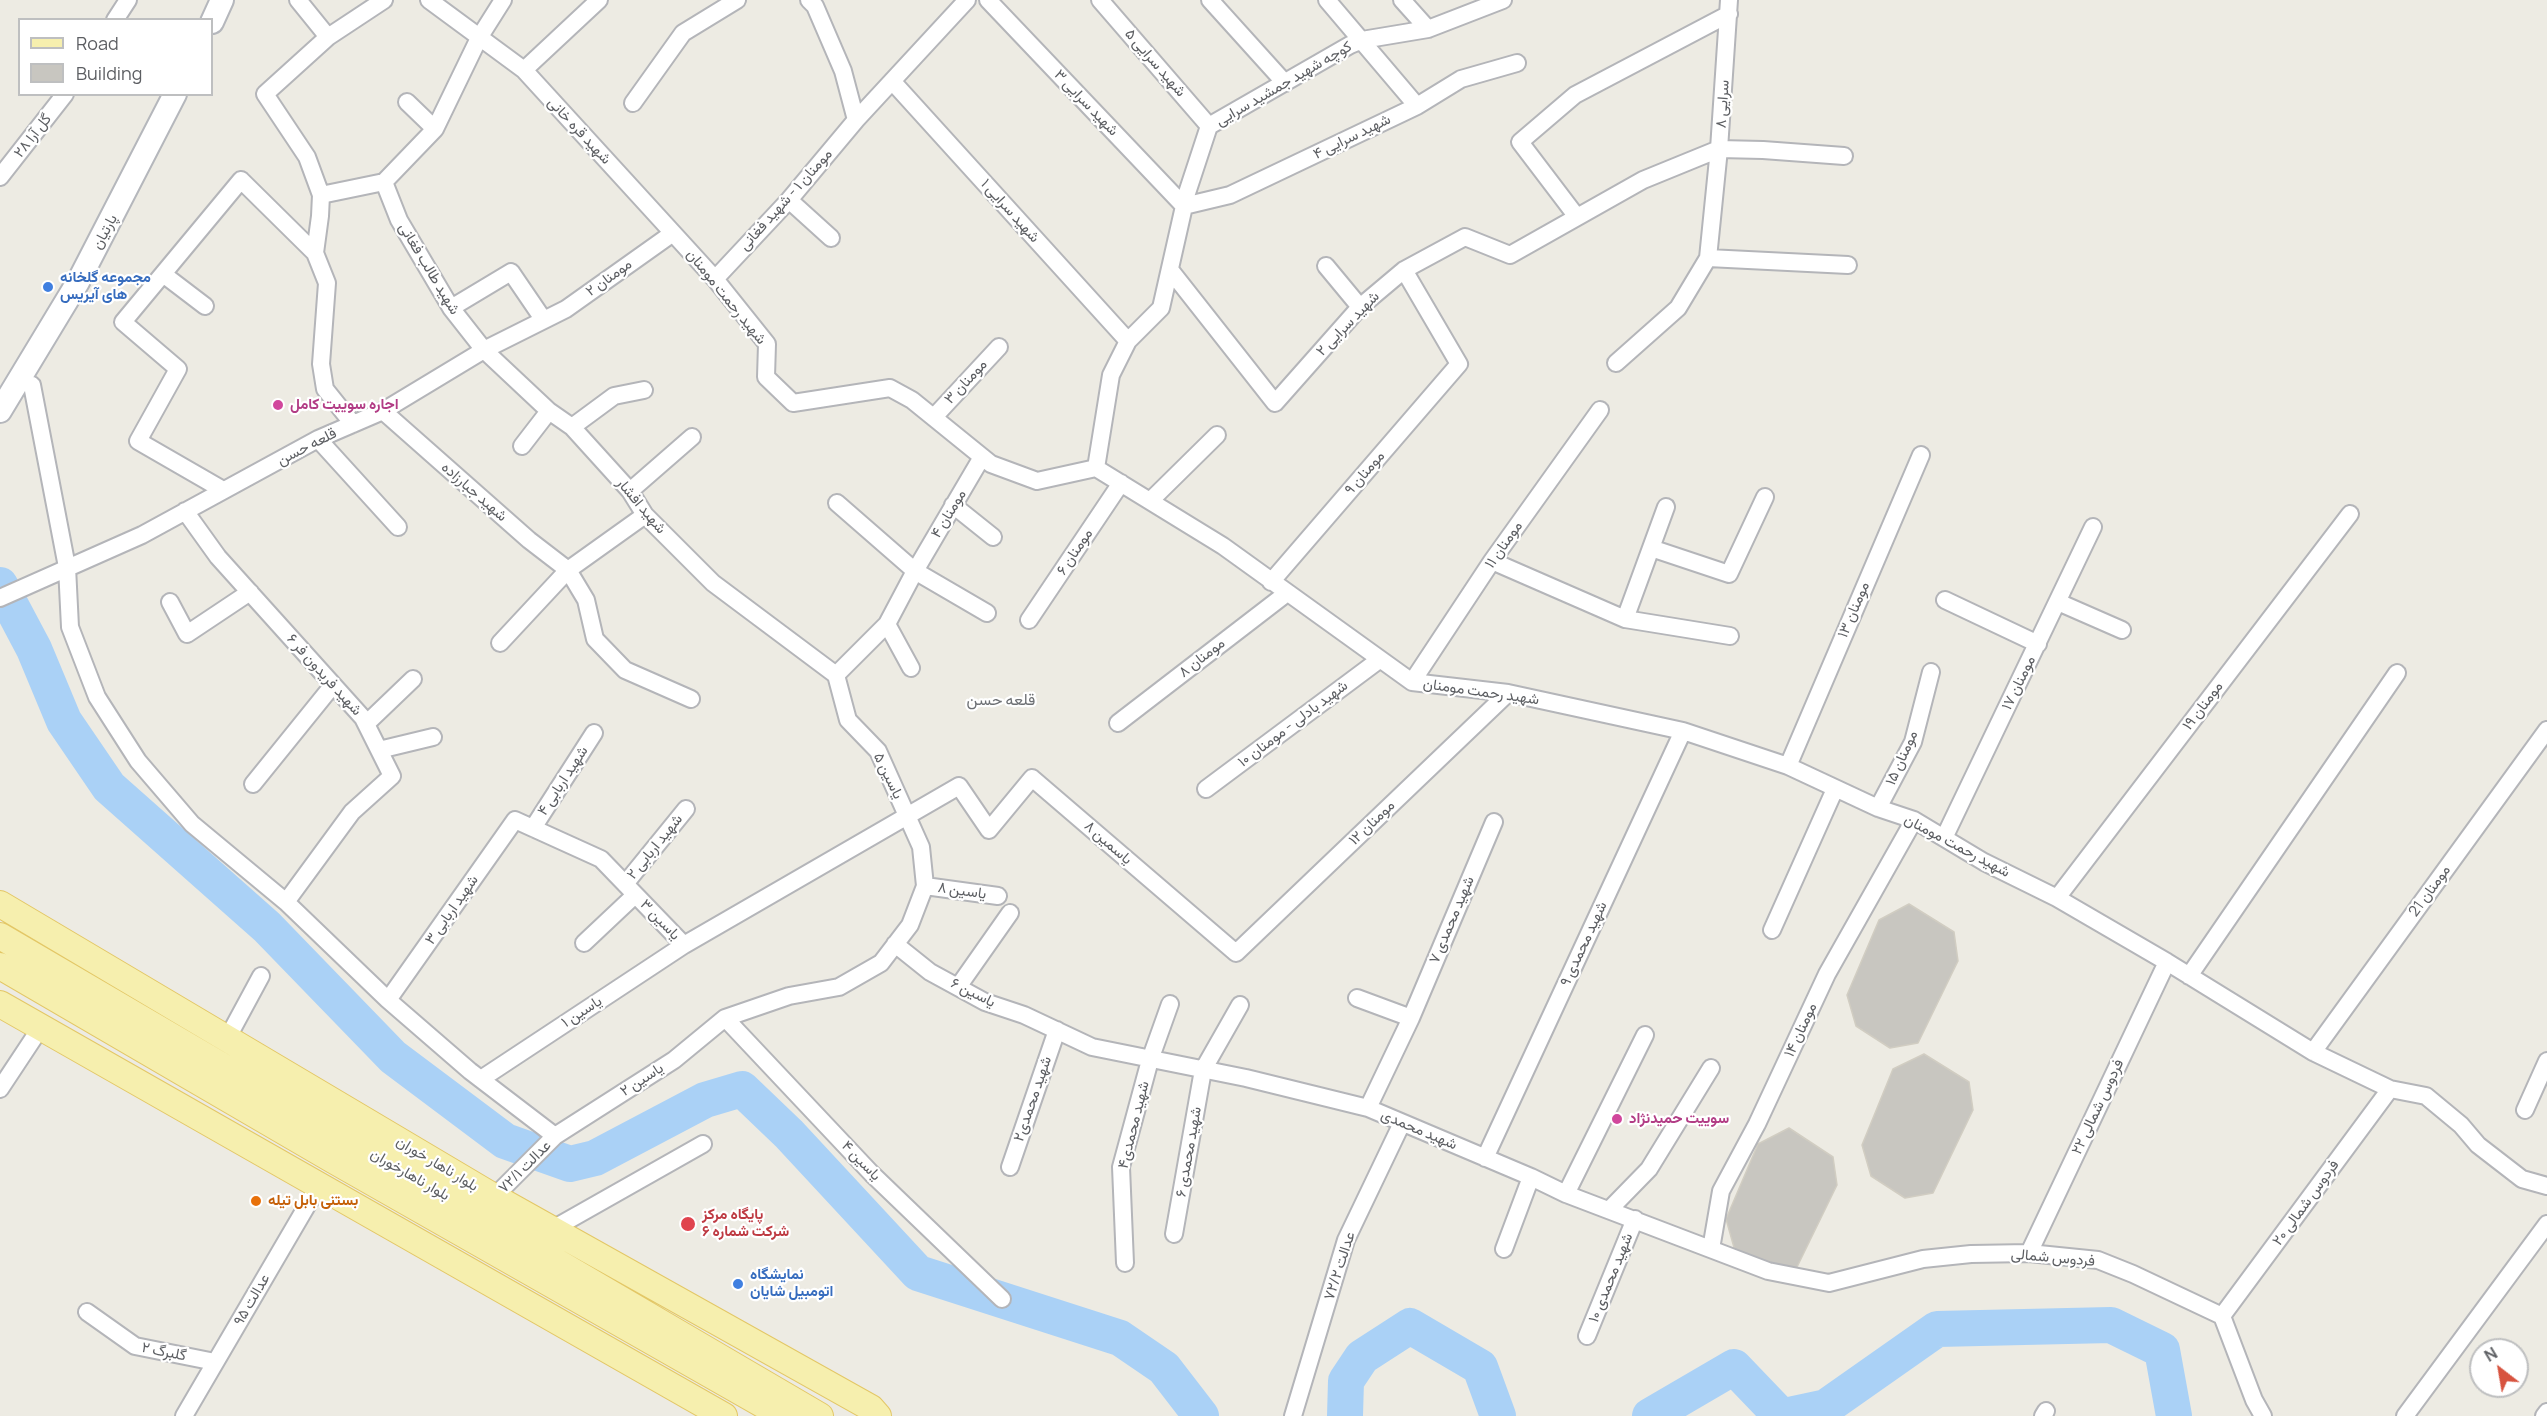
<!DOCTYPE html>
<meta charset="utf-8">
<style>
body{margin:0}
#map{position:relative;width:2547px;height:1416px;overflow:hidden;background:#edebe3;font-family:Manrope,sans-serif}
canvas{display:block}
.legend{position:absolute;left:18px;top:18px;width:195px;height:78px;box-sizing:border-box;background:#fff;border:2px solid #bebfc0;margin:0;padding:8px 10px;list-style:none;font-size:18px;color:#5c5e62}
.legend li{display:flex;align-items:center;gap:12px;height:30px}
.legend b{width:30px;border:2px solid #bebfc0}
.north{position:absolute;left:2469px;top:1338px;width:60px;height:60px;box-sizing:border-box;background:#fff;border:2px solid #bebfc0;border-radius:50%;rotate:329deg;font-size:16px;font-weight:700;line-height:24px;text-align:center;color:#5c5e62}
.north::after{content:'';display:block;margin:auto;width:21px;height:27px;background:#d7533f;clip-path:polygon(50% 0,100% 100%,50% 72%,0 100%)}
</style>
<div id="map">
<canvas width="2547" height="1416"></canvas>
<ul class="legend">
<li><b style="height:8px;background:#f6efae"></b>Road</li>
<li><b style="height:16px;background:#c8c6c0"></b>Building</li>
</ul>
<div class="north">N</div>
</div>
<script>
const g = document.querySelector('canvas').getContext('2d');
g.lineJoin = 'round';
const toPath = rows => new Path2D(rows.map(r => 'M' + r).join(''));
function stroke(path, color, width, dash) { g.strokeStyle = color; g.lineWidth = width; g.lineCap = dash ? 'butt' : 'round'; g.setLineDash(dash || []); g.stroke(path); }
function paint(path, color) { g.fillStyle = color; g.fill(path, 'evenodd'); }
function label(font, color, halo, rows, align = 'center') {
  g.font = font + ' Manrope,Vazirmatn,sans-serif'; g.lineWidth = 4.5; g.setLineDash([]); g.textBaseline = 'middle'; g.strokeStyle = halo; g.fillStyle = color; for (const [text, x, y, turn = 0] of rows) {
    g.save(); g.translate(x, y); g.rotate((+turn || 0) * Math.PI / 180); g.textAlign = isNaN(turn) ? turn : align; if (halo) g.strokeText(text, 0, 0); g.fillText(text, 0, 0); g.restore();
  }
}
stroke(toPath([
 [0,585,34,649,64,721,109,787,267,927,393,1057,505,1141,570,1164,595,1158,705,1100,742,1089,789,1134,918,1273,1120,1338,1164,1368,1201,1416],
 [1345,1416,1346,1381,1362,1357,1410,1326,1480,1367,1498,1416],
 [1650,1416,1734,1367,1781,1416],
 [1784,1416,1826,1407,1937,1329,2111,1325,2162,1350,2174,1416]
]), '#aad1f6', 36);
const building = toPath([
 [1909,904,1954,932,1958,961,1918,1043,1890,1048,1856,1026,1847,995,1879,920,1909,904],
 [1924,1054,1969,1082,1973,1110,1933,1193,1905,1198,1871,1176,1862,1145,1893,1069,1924,1054],
 [1789,1128,1833,1157,1837,1185,1797,1267,1769,1272,1735,1251,1726,1219,1758,1144,1789,1128]
]);
paint(building, '#c8c6c0');
stroke(building, '#d1cdc2', 1.5);
const street = toPath([
 [298,0,328,37],
 [429,0,524,70,673,233,715,279,767,344,766,377,793,403,890,388,912,400,991,464,1037,481,1096,468,1223,546,1412,682,1508,693,1683,731,1788,766,1878,808,1914,820,1984,862,2057,898,2167,962,2313,1052,2390,1089,2426,1096,2461,1125,2478,1145,2522,1179,2547,1186],
 [809,0,815,6,843,71,856,120],
 [988,0,1184,206,1230,195,1417,106,1461,79,1517,63],
 [1100,0,1209,126],
 [1210,0,1285,83],
 [1327,0,1417,106],
 [1402,0,1428,29],
 [115,20,128,0],
 [524,70,599,0],
 [892,81,1128,341],
 [407,102,435,129],
 [633,103,683,33,737,0],
 [0,177,65,94],
 [384,182,399,220,451,308,484,350,549,411,572,427,630,491,645,515,713,583,836,675],
 [384,182,435,129,479,38,503,0],
 [321,195,384,182],
 [789,200,831,238],
 [1577,217,1520,142,1575,95,1729,14],
 [315,253,320,216,321,195,307,157,265,94,328,37,384,0],
 [1708,258,1848,265],
 [1326,266,1360,307],
 [1171,271,1275,403,1360,307,1404,270,1465,237,1510,255,1643,180,1719,149,1729,0],
 [163,274,205,306],
 [715,279,789,200,856,120,967,0],
 [451,308,511,272,543,319],
 [1616,363,1678,308,1708,258,1719,149,1763,150,1844,156],
 [32,385,67,567,70,627,97,697,138,761,192,824,286,902,388,1000,470,1071,555,1136],
 [383,411,529,540,568,570,586,600,595,639,625,670,691,699],
 [934,417,999,347],
 [572,427,614,396,644,390],
 [318,439,398,527],
 [522,446,549,411],
 [1096,468,1111,375,1128,341,1161,308,1187,193,1209,126,1350,45,1362,40,1428,29,1503,0],
 [223,490,138,441,178,369,123,322,241,180,315,253,327,283,321,364,325,389,353,424],
 [630,491,692,437],
 [1150,501,1217,435],
 [837,503,915,571,987,613],
 [953,505,993,537],
 [185,511,218,557,363,718,392,776,352,812,286,902],
 [1651,548,1729,574,1765,497],
 [1492,561,1625,619,1730,636],
 [1271,582,1459,364,1404,270],
 [0,598,142,535,318,439,383,411,484,350,566,309,673,233],
 [1945,600,2038,644],
 [170,602,187,634,250,592],
 [2058,602,2122,630],
 [1625,619,1666,507],
 [1029,620,1121,483],
 [887,624,911,668],
 [500,643,568,570,645,515],
 [836,675,887,624,915,571,982,457],
 [1412,682,1492,561,1600,410],
 [1118,723,1287,593],
 [366,724,413,679],
 [379,750,433,737],
 [1788,766,1921,455],
 [253,784,333,685],
 [1206,789,1379,660],
 [1878,808,1913,742,1931,672],
 [533,828,594,733],
 [1944,838,2093,527],
 [625,884,686,809],
 [925,886,998,896],
 [2057,898,2350,514],
 [1772,930,1835,789],
 [584,943,635,895],
 [895,944,930,972,985,1002,1024,1015,1092,1047,1246,1078,1368,1108,1531,1177,1566,1194,1768,1271,1829,1283,1923,1259,1971,1254,2029,1253,2098,1260,2133,1274,2222,1316,2254,1400,2263,1416],
 [2189,976,2397,673],
 [958,987,1010,913],
 [1357,998,1411,1018],
 [388,1000,515,820,601,859,684,945],
 [725,1018,872,1174,1002,1299],
 [227,1039,261,976],
 [2313,1052,2547,730],
 [481,1079,684,945,959,786,989,830,1032,778,1236,953,1508,693],
 [0,1089,41,1027],
 [1368,1108,1411,1018,1494,822],
 [2525,1110,2547,1061],
 [1485,1158,1683,731],
 [1010,1167,1057,1030],
 [1566,1194,1645,1035],
 [494,1197,555,1136,674,1060,725,1018,789,996,839,987,881,963,910,925,925,886,921,847,878,751,848,720,836,675],
 [1609,1210,1649,1169,1711,1068],
 [551,1230,703,1144],
 [1174,1234,1203,1070,1240,1005],
 [1504,1249,1531,1177],
 [1711,1249,1721,1191,1757,1124,1827,974,1914,820],
 [2029,1253,2167,962],
 [1125,1263,1121,1167,1150,1060,1170,1004],
 [87,1312,135,1346,215,1362],
 [2222,1316,2390,1089],
 [1587,1336,1635,1219],
 [184,1416,319,1185],
 [1293,1416,1346,1240,1402,1123],
 [2043,1416,2046,1411],
 [2405,1416,2547,1224],
 [2544,1416,2547,1412]
]);
const secondary = toPath([
 [212,22,222,0],
 [0,411,78,282,175,94]
]);
const primary = toPath([
 [0,904,494,1197,871,1408,878,1416],
 [0,936,820,1416],
 [0,966,333,1160,783,1416],
 [0,1004,724,1416]
]);
stroke(street, '#b4b5b9', 20);
stroke(secondary, '#b5b7bc', 26);
stroke(primary, '#e3c766', 28);
stroke(street, '#fff', 16);
stroke(secondary, '#fff', 22);
stroke(primary, '#f6efae', 26);
for (const [x, y, r, color] of [
 [48,287,6,"#3f7fe0"],
 [278,405,6,"#d1479c"],
 [1617,1119,6,"#d1479c"],
 [256,1201,6,"#e8710a"],
 [688,1224,8,"#e0444e"],
 [738,1284,6,"#3f7fe0"]
]) { const dot = new Path2D(); dot.arc(x, y, r, 0, 2 * Math.PI); g.fillStyle = color; g.fill(dot); stroke(dot, '#fff', 2); }
label('15px', '#5c5e62', '#fff', [
 ["شهید سرایی ۵",1155,63,49],
 ["کوچه شهید جمشید سرایی",1284,84,-30],
 ["شهید سرایی ۳",1086,103,46],
 ["سرایی ۸",1723,104,-86],
 ["شهید قره خانی",579,131,47],
 ["۲۸ گل آرا",33,136,-52],
 ["شهید سرایی ۴",1352,137,-26],
 ["مومنان ۱ - شهید فغانی",786,200,-48],
 ["شهید سرایی ۱",1010,211,48],
 ["پارتیان",105,232,-62],
 ["شهید طالب فغانی",429,269,59],
 ["۲ مومنان",609,278,-36],
 ["شهید رحمت مومنان",726,297,51],
 ["شهید سرایی ۲",1348,324,-46],
 ["مومنان ۳",966,382,-47],
 ["قلعه حسن",307,447,-27],
 ["مومنان ۹",1365,473,-49],
 ["شهید جبارزاده",474,492,41],
 ["شهید افشار",641,506,50],
 ["۴ مومنان",949,514,-59],
 ["مومنان ۱۱",1504,545,-55],
 ["مومنان ۶",1075,552,-56],
 ["مومنان ۱۳",1854,610,-67],
 ["مومنان ۸",1202,658,-38],
 ["شهید فریدون فر ۶",324,675,48],
 ["مومنان ۱۷",2019,683,-64],
 ["شهید رحمت مومنان",1481,692,8],
 ["مومنان ۱۹",2203,706,-53],
 ["شهید بادلی - مومنان ۱۰",1293,724,-37],
 ["مومنان ۱۵",1902,758,-66],
 ["یاسین ۵",888,776,64],
 ["شهید اربابی ۴",563,781,-57],
 ["مومنان ۱۲",1372,823,-44],
 ["یاسمین ۸",1108,843,41],
 ["شهید رحمت مومنان",1957,846,28],
 ["شهید اربابی ۲",655,847,-51],
 ["یاسین ۸",962,891,8],
 ["مومنان 21",2430,891,-54],
 ["شهید اربابی ۳",452,910,-55],
 ["یاسین ۳",660,920,46],
 ["شهید محمدی ۷",1452,920,-67],
 ["۹ شهید محمدی",1584,944,-65],
 ["یاسین ۶",973,993,26],
 ["یاسین ۱",582,1012,-33],
 ["مومنان ۱۴",1801,1030,-65],
 ["یاسین ۲",642,1080,-33],
 ["شهید محمدی۲",1033,1099,-71],
 ["فردوس شمالی ۲۲",2098,1107,-65],
 ["شهید محمدی۴",1134,1125,-76],
 ["شهید محمدی",1419,1130,23],
 ["۶ شهید محمدی",1189,1152,-80],
 ["یاسین ۴",861,1161,46],
 ["بلوار ناهار خوران",437,1164,31],
 ["عدالت ۷۲/۱",525,1167,-45],
 ["بلوار ناهارخوران",410,1175,30],
 ["فردوس شمالی ۲۰",2306,1203,-54],
 ["فردوس شمالی",2053,1258,5],
 ["عدالت ۷۲/۲",1340,1266,-72],
 ["۱۰ شهید محمدی",1611,1278,-68],
 ["عدالت ۹۵",252,1300,-60],
 ["گلبرگ ۲",164,1352,11]
]);
label('bold 15px', '#366cbe', '#fff', [
 ["مجموعه گلخانه",60,278],
 ["های آیریس",60,295],
 ["نمایشگاه",750,1275],
 ["اتومبیل شایان",750,1292]
], 'left');
label('bold 15px', '#b23c85', '#fff', [
 ["اجاره سوییت کامل",290,405],
 ["سوییت حمیدنژاد",1629,1119]
], 'left');
label('bold 15px', '#c56008', '#fff', [
 ["بستنی بابل تیله",268,1201]
], 'left');
label('bold 15px', '#be3a42', '#fff', [
 ["پایگاه مرکز",702,1215],
 ["شرکت شماره ۶",702,1232]
], 'left');
label('16px', '#6d7074', '#fff', [
 ["قلعه حسن",1001,701]
]);
</script>
